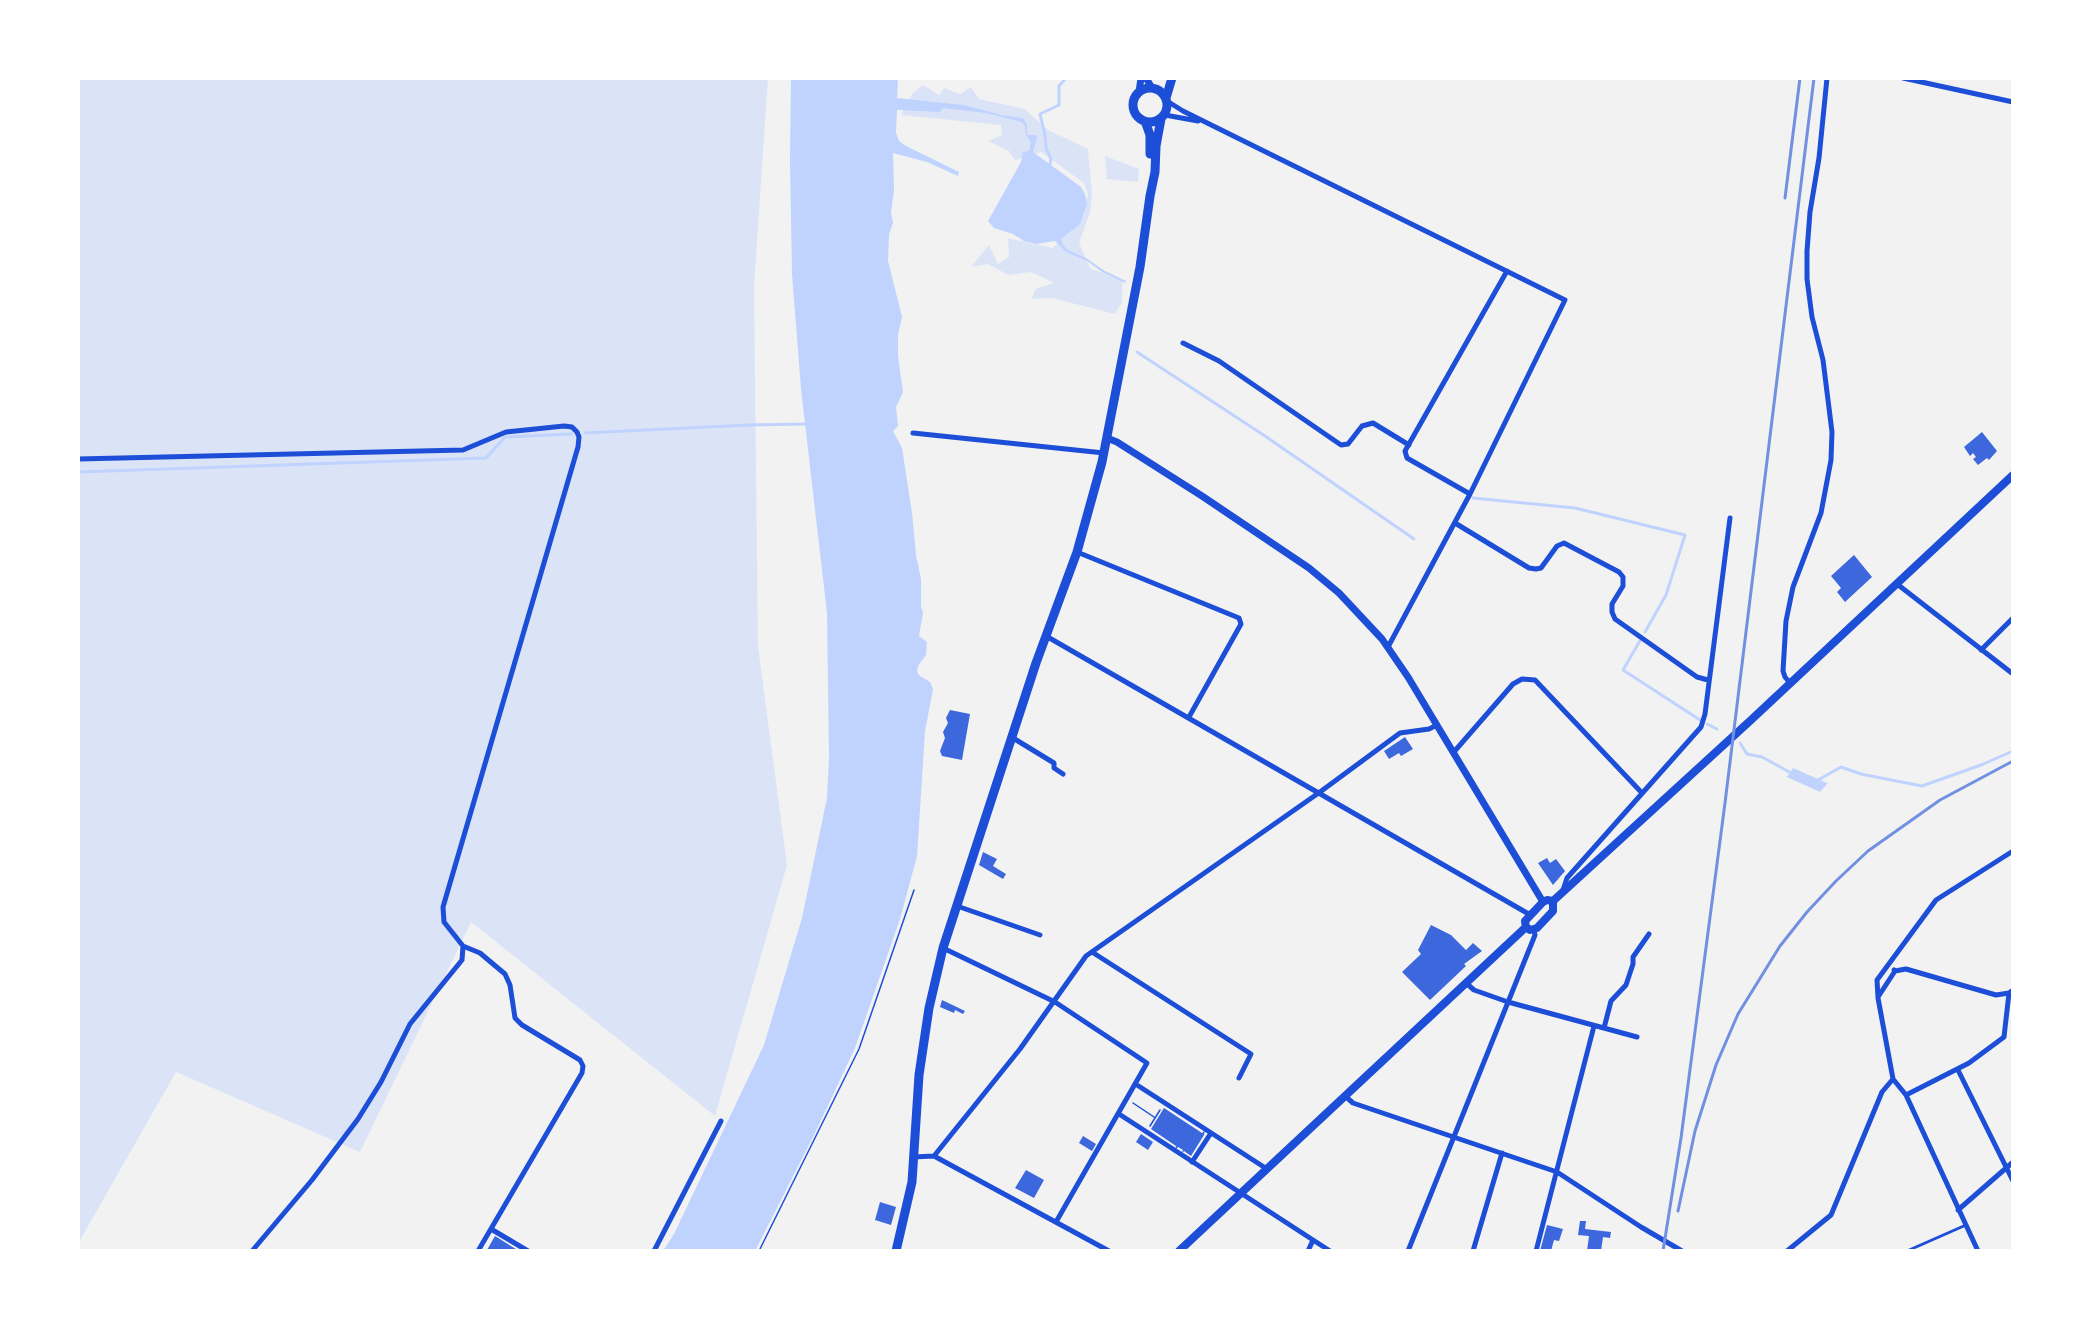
<!DOCTYPE html>
<style>
body{margin:0}
#map{position:relative;width:2091px;height:1329px;overflow:hidden;background:#f2f2f2;font-family:Figtree,sans-serif}
canvas{display:block}
.frame{position:absolute;inset:0;border:80px solid #fff;pointer-events:none}
</style>
<div id="map">
<canvas width="2091" height="1329"></canvas>
<div class="frame"></div>
</div>
<script>
const g = document.querySelector('canvas').getContext('2d');
g.lineJoin = 'round';
function paint(path, color) { g.fillStyle = color; g.fill(path, 'evenodd'); }
const toPath = rows => new Path2D(rows.map(r => 'M' + r).join(''));
function stroke(path, color, width, dash) { g.strokeStyle = color; g.lineWidth = width; g.lineCap = dash ? 'butt' : 'round'; g.setLineDash(dash || []); g.stroke(path); }
paint(toPath([
 [78,78,768,78,754,287,758,646,787,865,715,1116,471,922,360,1152,176,1072,79,1242,78,1251],
 [923,85,939,95,944,88,960,94,971,87,979,99,1025,109,1048,130,1088,149,1092,194,1090,213,1079,243,1090,268,1122,281,1122,302,1115,314,1052,298,1032,299,1035,289,1054,283,1031,272,1008,275,988,264,971,267,989,245,998,264,1009,257,1008,238,1053,248,1076,224,1088,195,1084,183,1041,152,1015,160,1009,151,988,141,1002,135,1001,125,901,115,912,94],
 [1105,156,1139,169,1138,182,1107,179]
]), '#dbe4f7');
paint(toPath([
 [791,78,898,78,897,98,964,105,1001,115,1023,118,1027,125,1027,135,1036,135,1037,138,1033,152,1081,187,1085,194,1087,204,1080,224,1061,239,1063,245,1068,250,1086,258,1105,271,1126,281,1125,283,1102,272,1087,261,1066,252,1055,241,1036,244,1024,241,1013,234,994,228,988,221,1021,162,1023,152,1029,151,1031,142,1026,135,1025,126,1022,122,986,113,943,108,940,112,897,110,896,133,899,141,906,146,959,172,958,176,927,162,893,153,894,190,891,213,893,223,889,234,888,261,902,317,898,334,898,356,903,392,896,407,898,426,893,431,902,448,912,513,916,555,921,579,921,606,923,613,919,636,927,642,926,655,918,666,917,672,920,676,930,682,933,689,925,731,917,856,900,919,855,1048,815,1133,755,1251,663,1251,674,1234,764,1045,802,918,827,798,829,758,827,613,801,389,792,274,790,160],
 [1793,768,1827,783,1828,783,1820,792,1787,777]
]), '#bfd3fe');
stroke(toPath([
 [1050,165,1051,159,1046,148,1045,135,1040,114,1059,105,1059,86,1066,78],
 [1137,352,1265,436,1414,539],
 [585,433,748,425,808,424],
 [78,472,486,458,505,437,571,434],
 [1473,498,1575,508,1685,535,1666,595,1645,632],
 [1641,639,1623,670,1700,720],
 [1707,724,1717,729],
 [1740,743,1747,754,1762,757,1793,774],
 [1818,780,1841,767,1861,774,1922,786,1981,765,2013,751]
]), '#bfd3fe', 3);
paint(toPath([
 [1982,432,1997,451,1989,460,1987,458,1978,465,1973,459,1976,457,1973,453,1970,456,1964,447],
 [1854,555,1872,577,1845,602,1837,592,1841,588,1831,576],
 [950,710,970,714,962,760,942,756,940,751,945,738,943,732,948,723,946,718],
 [1405,737,1413,749,1401,756,1399,753,1389,759,1384,751],
 [983,852,997,859,993,866,1006,874,1003,879,979,865],
 [1547,858,1550,863,1556,859,1565,871,1553,885,1538,863],
 [1431,925,1451,935,1466,950,1473,943,1482,951,1464,964,1466,966,1430,1000,1402,972,1421,954,1418,950],
 [942,1000,965,1011,963,1014,955,1010,954,1013,940,1007],
 [1164,1108,1202,1133,1205,1130,1204,1135,1191,1156,1184,1151,1181,1154,1183,1150,1178,1147,1175,1150,1176,1146,1151,1129],
 [1141,1134,1153,1142,1148,1150,1136,1142],
 [1083,1136,1096,1144,1092,1151,1079,1143],
 [1026,1170,1044,1180,1034,1198,1015,1188],
 [880,1202,896,1207,891,1225,875,1220],
 [1580,1221,1586,1221,1585,1229,1611,1232,1610,1238,1603,1237,1601,1251,1587,1251,1589,1236,1578,1235],
 [1547,1225,1563,1229,1559,1241,1554,1240,1551,1251,1540,1251],
 [495,1236,519,1251,487,1250]
]), '#3d67dc');
stroke(toPath([
 [1133,1103,1154,1117],
 [1150,1126,1160,1110],
 [759,1251,859,1049,914,890]
]), '#1d4ed8', 1.5);
stroke(toPath([
 [1907,1251,1966,1225]
]), '#1d4ed8', 3);
stroke(toPath([
 [1903,78,2013,102],
 [1167,101,1183,111,1565,300,1470,494,1388,647],
 [1165,115,1198,121],
 [1183,343,1219,361,1341,445,1348,444,1362,426,1373,423,1409,445],
 [913,433,1104,453],
 [78,459,463,450,506,432,564,426,572,427,577,432,579,437,578,447,443,907,444,922,463,946,462,960,410,1024,381,1082,358,1119,312,1180,252,1251],
 [1470,494,1407,458,1405,451,1507,271],
 [1455,523,1529,568,1536,569,1541,568,1557,546,1564,543,1619,572,1623,577,1623,586,1612,604,1612,612,1615,619,1697,677,1708,680],
 [1077,552,1239,618,1241,624,1189,717],
 [1897,584,2013,674],
 [1046,636,1527,913,1532,914],
 [1981,650,2013,618],
 [1790,683,1785,677,1783,671,1786,621,1793,587,1821,513,1831,460,1832,432,1823,360,1812,317,1807,279,1807,251,1810,212,1819,158,1827,78],
 [1013,738,1054,763,1054,768,1063,774],
 [1453,753,1513,684,1522,679,1535,680,1642,793],
 [1563,890,1567,878,1701,727,1705,714,1730,518],
 [957,906,1040,935],
 [463,946,480,953,505,974,510,985,515,1018,522,1025,580,1060,583,1066,582,1073,478,1251],
 [943,948,1055,1002,1147,1063,1056,1222],
 [1092,952,1251,1054,1239,1078],
 [1895,971,1906,969,1996,995,2009,993],
 [1466,983,1474,990,1508,1002,1637,1037],
 [1878,997,1895,971,1894,970],
 [1604,1028,1611,1001,1626,985,1633,964,1633,957,1649,934],
 [1958,1070,2013,1181],
 [1137,1085,1267,1169],
 [1906,1095,1969,1063,2004,1037,2009,993,2013,990],
 [1345,1096,1353,1103,1557,1172,1641,1227,1682,1251],
 [1119,1114,1330,1251],
 [934,1156,1020,1049,1086,956,1320,792,1400,733,1429,729,1437,725],
 [913,1157,934,1156,1109,1251],
 [1192,1162,1211,1133],
 [1958,1210,2013,1162],
 [491,1229,528,1251],
 [654,1251,721,1121],
 [1308,1251,1313,1240],
 [1408,1251,1535,935,1534,930],
 [1473,1251,1502,1153],
 [1536,1251,1594,1026],
 [1787,1251,1831,1215,1882,1092,1893,1079],
 [1978,1251,1906,1095,1893,1079,1878,998,1877,980,1936,900,2013,851]
]), '#1d4ed8', 5);
stroke(toPath([
 [1146,78,1152,88],
 [1139,92,1141,78],
 [1107,438,1117,442,1202,496,1309,568,1339,593,1382,639,1408,677,1543,902]
]), '#1d4ed8', 7);
stroke(toPath([
 [1553,901,1751,720,2013,475],
 [1179,1251,1526,927,1525,921,1543,902,1547,900,1553,901,1553,911,1537,928,1530,930,1526,927]
]), '#1d4ed8', 8);
stroke(toPath([
 '1133 105a17 17 0 1 1 34 0a17 17 0 1 1-34 0Z',
 [1166,98,1172,78],
 [1145,121,1150,135,1150,154],
 [896,1251,912,1182,919,1075,929,1008,943,948,1036,663,1077,552,1102,462,1140,267,1150,196,1155,172,1156,146,1161,119]
]), '#1d4ed8', 9);
stroke(toPath([
 [1785,198,1800,78],
 [1678,1211,1695,1131,1716,1065,1738,1014,1780,946,1807,912,1836,881,1868,851,1940,800,2013,761],
 [1663,1251,1681,1138,1725,803,1814,78]
]), '#7290e2', 3);
</script>
